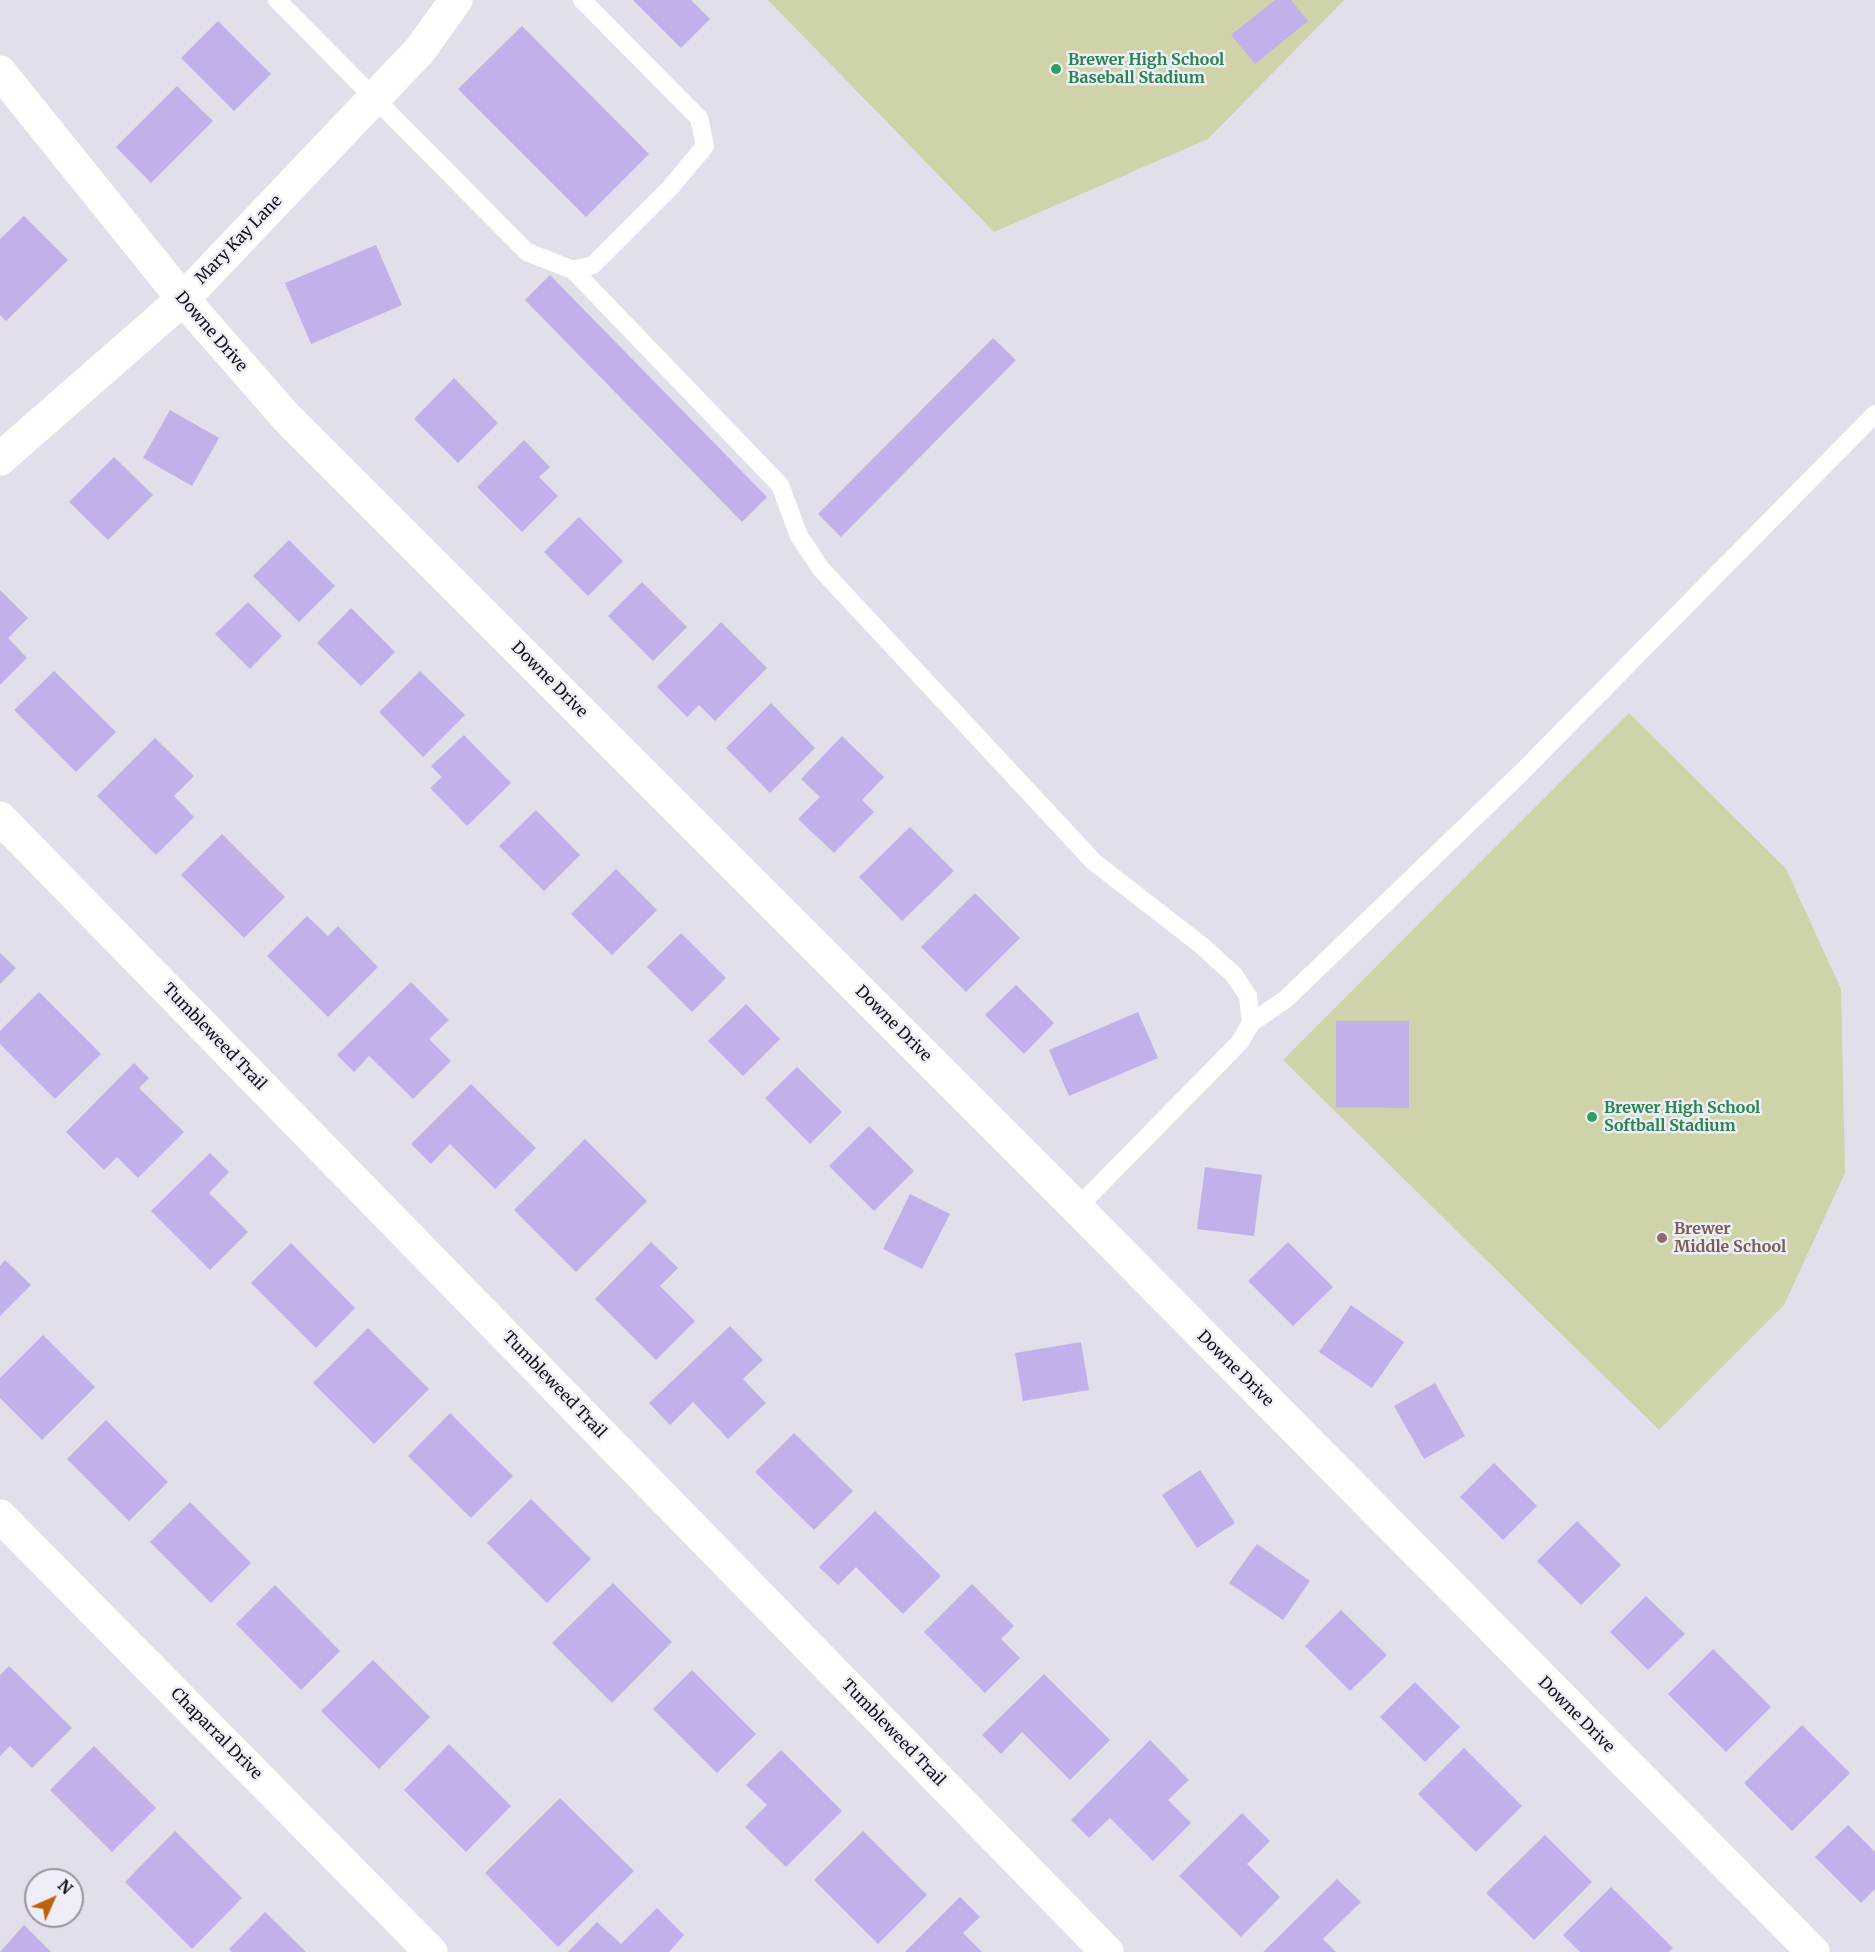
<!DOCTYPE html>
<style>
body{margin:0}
#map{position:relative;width:1875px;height:1952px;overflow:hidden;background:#e2dfea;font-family:Merriweather,serif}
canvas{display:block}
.north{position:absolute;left:24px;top:1868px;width:60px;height:60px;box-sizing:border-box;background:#efedf7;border:2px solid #97959c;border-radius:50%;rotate:45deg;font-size:16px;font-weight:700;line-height:24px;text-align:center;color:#121114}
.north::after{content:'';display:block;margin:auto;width:21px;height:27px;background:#be630c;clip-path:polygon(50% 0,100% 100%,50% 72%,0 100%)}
</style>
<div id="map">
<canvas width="1875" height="1952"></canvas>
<div class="north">N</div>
</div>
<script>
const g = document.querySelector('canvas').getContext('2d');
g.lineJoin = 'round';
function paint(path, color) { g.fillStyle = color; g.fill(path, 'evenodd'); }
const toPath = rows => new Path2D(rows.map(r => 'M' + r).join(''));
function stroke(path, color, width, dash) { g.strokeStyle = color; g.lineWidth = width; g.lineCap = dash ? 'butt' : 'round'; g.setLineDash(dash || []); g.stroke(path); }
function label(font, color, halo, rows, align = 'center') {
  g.font = font + ' Merriweather,serif'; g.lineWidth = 5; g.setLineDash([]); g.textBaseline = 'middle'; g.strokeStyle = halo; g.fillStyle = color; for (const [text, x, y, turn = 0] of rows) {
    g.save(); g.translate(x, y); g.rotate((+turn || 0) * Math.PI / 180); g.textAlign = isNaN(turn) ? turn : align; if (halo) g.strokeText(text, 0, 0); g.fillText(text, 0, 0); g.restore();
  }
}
paint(toPath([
 [768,0,1344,0,1208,139,994,232],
 [1629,713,1786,869,1841,989,1845,1173,1784,1305,1659,1430,1283,1060]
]), '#d0d3a9');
paint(toPath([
 [633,0,691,0,710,19,681,48],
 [1275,0,1291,0,1308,21,1255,64,1231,35],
 [218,21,271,74,234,111,181,58],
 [522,26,649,154,586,217,458,89],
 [177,86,213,121,151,183,116,147],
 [24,216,68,260,6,321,0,315,0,239],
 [376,245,402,305,311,344,285,283],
 [550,275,767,497,742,522,525,300],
 [993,338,1016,360,841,537,818,514],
 [454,378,498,423,458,463,414,419],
 [170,410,219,438,192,486,143,458],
 [524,440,550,467,539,477,558,496,522,532,477,487],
 [114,457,153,495,108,540,69,502],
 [579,517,623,561,588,596,544,552],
 [289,540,335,586,299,622,253,576],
 [642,582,687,627,653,661,608,616],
 [0,590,28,618,8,638,27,658,0,685],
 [248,602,282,636,250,669,215,634],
 [351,608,395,652,361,686,317,643],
 [721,622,767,668,715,721,699,705,687,717,657,687],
 [54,671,116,732,76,772,14,710],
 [420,671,465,715,423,757,379,712],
 [771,703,815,748,770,793,726,748],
 [464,735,511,783,467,826,430,788,442,777,431,766],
 [842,736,884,777,862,800,874,812,834,853,798,819,820,797,801,779],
 [155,738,194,776,174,796,194,817,156,855,97,796],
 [536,810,580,855,544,891,499,846],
 [910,827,954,871,902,921,859,877],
 [222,834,285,897,244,938,181,875],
 [616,869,657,910,612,955,571,914],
 [975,893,1020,938,966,992,921,947],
 [307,916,328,936,338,926,378,967,328,1017,267,956],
 [681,933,726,978,692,1012,647,967],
 [0,953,16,968,0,984],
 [411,982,449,1020,429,1039,451,1061,413,1099,369,1056,354,1072,337,1055],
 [1016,985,1054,1023,1024,1054,985,1015],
 [39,992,101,1054,55,1099,0,1044,0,1031],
 [746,1004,780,1039,743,1076,708,1041],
 [1138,1012,1158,1058,1069,1096,1049,1050],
 [1336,1021,1409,1021,1409,1108,1336,1107],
 [134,1063,149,1078,139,1088,184,1132,138,1178,117,1157,104,1170,66,1132],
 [797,1067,842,1112,810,1144,765,1098],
 [471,1084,536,1148,495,1189,450,1144,431,1164,411,1144],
 [869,1126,914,1171,874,1211,829,1166],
 [585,1139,647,1201,576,1272,514,1210],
 [210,1153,229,1172,209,1193,248,1232,210,1270,151,1211],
 [1205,1167,1262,1175,1254,1236,1197,1229],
 [910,1194,950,1214,922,1269,883,1249],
 [651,1242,678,1268,660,1286,695,1321,656,1360,595,1299],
 [1288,1242,1333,1287,1293,1326,1248,1281],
 [291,1243,355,1308,316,1348,251,1283],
 [5,1260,31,1285,0,1316,0,1266],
 [1351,1305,1404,1342,1372,1388,1319,1352],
 [730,1326,763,1360,743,1379,766,1403,728,1439,693,1402,670,1425,649,1403],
 [368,1328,429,1389,374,1444,313,1383],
 [43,1335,95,1387,42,1440,0,1398,0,1378],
 [1081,1342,1089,1390,1023,1401,1015,1353],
 [1435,1383,1465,1436,1424,1459,1394,1406],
 [450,1413,513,1476,471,1518,408,1456],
 [106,1420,168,1482,129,1521,67,1459],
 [794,1433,853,1491,814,1530,755,1472],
 [1494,1463,1537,1506,1503,1540,1460,1497],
 [1200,1470,1235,1523,1197,1548,1162,1495],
 [531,1499,591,1559,547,1603,487,1543],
 [190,1502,251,1563,211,1603,150,1542],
 [875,1511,941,1576,903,1614,856,1567,838,1585,819,1567],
 [1577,1521,1621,1565,1581,1605,1537,1561],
 [1257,1544,1310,1581,1283,1620,1229,1583],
 [613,1583,672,1642,612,1703,552,1643],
 [972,1584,1014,1626,1001,1639,1020,1658,985,1693,924,1632],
 [275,1585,340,1651,301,1690,236,1624],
 [1646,1596,1685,1634,1648,1670,1610,1632],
 [1341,1610,1387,1655,1350,1691,1305,1646],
 [1713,1649,1771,1707,1726,1752,1668,1694],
 [373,1660,430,1717,379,1769,321,1711],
 [9,1666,72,1728,32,1768,10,1746,0,1756,0,1675],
 [692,1670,756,1734,717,1773,653,1709],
 [1044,1674,1110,1740,1070,1780,1022,1732,1001,1754,982,1735],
 [1415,1682,1460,1727,1425,1762,1380,1717],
 [1802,1725,1850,1773,1792,1831,1744,1783],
 [1150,1740,1189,1780,1168,1800,1191,1823,1153,1861,1110,1818,1089,1838,1071,1820],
 [449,1744,511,1806,466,1852,404,1790],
 [94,1746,156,1808,112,1852,50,1790],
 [1464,1748,1522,1806,1476,1852,1418,1794],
 [781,1750,842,1811,786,1867,745,1827,767,1805,746,1785],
 [560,1798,634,1871,558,1947,485,1873],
 [1242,1813,1270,1841,1247,1864,1280,1897,1241,1937,1179,1876],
 [1848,1825,1875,1852,1875,1889,1861,1903,1815,1857],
 [175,1831,242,1898,192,1949,125,1882],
 [863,1831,927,1895,878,1944,814,1880],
 [1545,1835,1592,1882,1534,1940,1486,1893],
 [1337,1879,1361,1902,1323,1939,1336,1952,1263,1952],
 [1611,1887,1673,1948,1669,1952,1580,1952,1563,1935],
 [960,1897,980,1917,963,1933,982,1952,905,1952],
 [657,1908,684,1935,669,1952,568,1952,597,1922,621,1944],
 [265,1912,306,1952,232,1952,229,1949],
 [24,1925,51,1952,0,1952]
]), '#c2b0ea');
stroke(toPath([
 [277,0,527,252,573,270,780,485,799,536,821,569,1094,862,1201,945,1234,975,1248,996,1251,1023,1240,1042,1077,1208],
 [573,270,593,265,670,188,705,146,699,118,582,0],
 [1251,1023,1286,999,1520,774,1875,414]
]), '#fff', 18);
stroke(toPath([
 [0,72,183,299,287,418,1077,1208,1813,1952],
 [0,459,183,299,420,50,456,0],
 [0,1516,431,1952]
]), '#fff', 33);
stroke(toPath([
 [0,818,1107,1952]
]), '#fff', 33);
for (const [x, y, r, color] of [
 [1056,69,6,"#2e9e5b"],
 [1592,1117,6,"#2e9e5b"],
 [1662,1238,6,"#8d6e63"]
]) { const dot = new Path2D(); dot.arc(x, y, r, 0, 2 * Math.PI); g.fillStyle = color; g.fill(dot); stroke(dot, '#efedf7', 2); }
label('bold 16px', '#27864d', '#efedf7', [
 ["Brewer High School",1068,60],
 ["Baseball Stadium",1068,78],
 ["Brewer High School",1604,1108],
 ["Softball Stadium",1604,1126]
], 'left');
label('16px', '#121114', '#efedf7', [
 ["Mary Kay Lane",239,240,-46],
 ["Downe Drive",211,332,49],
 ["Downe Drive",549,680,45],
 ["Downe Drive",893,1024,45],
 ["Tumbleweed Trail",214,1037,46],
 ["Downe Drive",1235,1369,45],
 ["Tumbleweed Trail",554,1385,46],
 ["Downe Drive",1576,1715,45],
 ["Tumbleweed Trail",893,1733,46],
 ["Chaparral Drive",216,1734,45]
]);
label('bold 16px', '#785e54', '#efedf7', [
 ["Brewer",1674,1229],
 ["Middle School",1674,1247]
], 'left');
</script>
